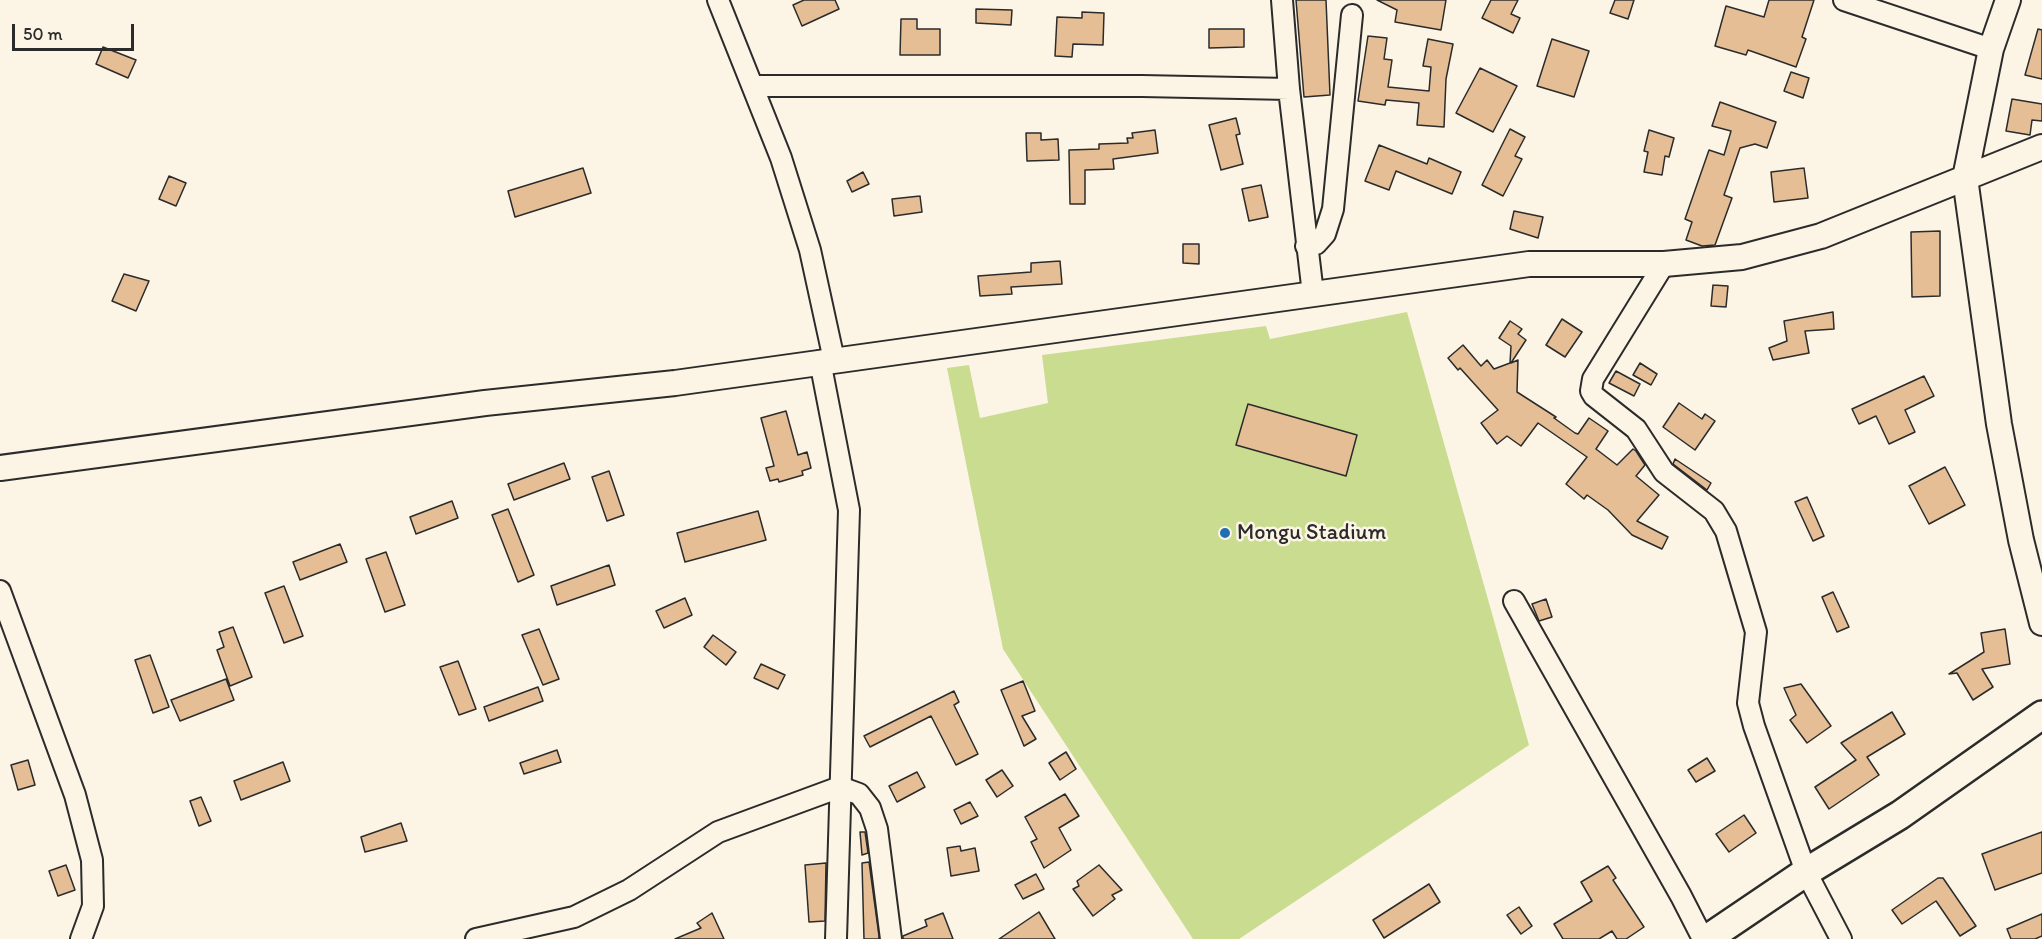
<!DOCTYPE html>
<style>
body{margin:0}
#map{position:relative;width:2042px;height:939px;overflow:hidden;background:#fcf5e5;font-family:Itim,sans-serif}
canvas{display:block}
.scale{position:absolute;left:12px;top:24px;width:122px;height:27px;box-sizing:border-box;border:3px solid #2b2b2b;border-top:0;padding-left:8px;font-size:18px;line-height:21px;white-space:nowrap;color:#2b2b2b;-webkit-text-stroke:4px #fcf5e5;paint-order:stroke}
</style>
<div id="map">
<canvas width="2042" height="939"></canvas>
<div class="scale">50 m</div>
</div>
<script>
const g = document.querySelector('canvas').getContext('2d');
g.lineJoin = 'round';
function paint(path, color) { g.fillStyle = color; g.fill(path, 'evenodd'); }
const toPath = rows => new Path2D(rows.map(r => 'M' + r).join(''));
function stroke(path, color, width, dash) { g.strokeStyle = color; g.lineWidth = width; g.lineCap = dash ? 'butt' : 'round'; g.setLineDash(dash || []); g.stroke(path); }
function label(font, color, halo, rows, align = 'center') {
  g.font = font + ' Itim,sans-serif'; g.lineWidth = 5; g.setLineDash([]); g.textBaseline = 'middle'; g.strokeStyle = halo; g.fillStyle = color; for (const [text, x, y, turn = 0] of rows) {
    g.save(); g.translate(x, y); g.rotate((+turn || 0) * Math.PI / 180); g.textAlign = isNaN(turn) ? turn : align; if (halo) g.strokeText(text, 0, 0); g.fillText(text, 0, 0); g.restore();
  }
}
paint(toPath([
 [1407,312,1529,745,1239,939,1193,939,1003,649,947,368,969,365,980,418,1048,403,1042,355,1266,326,1270,339]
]), '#c9dc90');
const building = toPath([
 [804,0,835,0,839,9,802,26,793,5,804,0],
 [1296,0,1326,0,1330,95,1304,97,1296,0],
 [1377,0,1446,0,1441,30,1395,22,1397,10,1377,0],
 [1491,0,1518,0,1511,14,1520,18,1513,33,1482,18,1491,0],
 [1615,0,1634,0,1628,19,1610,13,1615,0],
 [1769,0,1814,0,1802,37,1806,39,1796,67,1748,50,1746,55,1715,46,1726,6,1764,17,1769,0],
 [976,9,1012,10,1011,25,976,23,976,9],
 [1082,12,1104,13,1103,45,1073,44,1072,57,1055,56,1057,17,1082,18,1082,12],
 [901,19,917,19,917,29,940,29,940,55,900,55,901,19],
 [1209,29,1244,29,1244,47,1209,48,1209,29],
 [2038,29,2042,30,2042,79,2025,75,2038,29],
 [1368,36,1387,38,1384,59,1392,60,1388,87,1429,91,1431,67,1423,66,1428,39,1453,44,1446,79,1444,127,1417,125,1419,103,1386,100,1385,105,1358,101,1368,36],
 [1552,39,1589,51,1574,97,1537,86,1552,39],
 [103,47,136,60,128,78,96,64,103,47],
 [1480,68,1517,86,1493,132,1456,113,1480,68],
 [1791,72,1809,78,1803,98,1784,91,1791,72],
 [2012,99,2042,104,2042,121,2032,120,2030,135,2006,131,2012,99],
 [1720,102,1776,122,1767,148,1755,144,1740,148,1724,195,1732,198,1715,245,1702,246,1686,240,1692,222,1685,219,1709,150,1724,155,1731,131,1712,126,1720,102],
 [1236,118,1240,134,1236,135,1243,164,1221,170,1209,125,1236,118],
 [1510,129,1525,137,1515,156,1522,159,1503,196,1482,185,1510,129],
 [1155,130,1158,153,1113,159,1114,169,1085,170,1085,204,1070,204,1069,150,1099,149,1099,144,1128,143,1127,138,1133,138,1132,133,1155,130],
 [1649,130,1674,138,1669,157,1665,156,1662,175,1644,172,1648,152,1644,151,1649,130],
 [1026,133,1041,133,1041,140,1058,139,1059,160,1027,161,1026,133],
 [1379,145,1427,164,1429,158,1461,172,1452,194,1396,171,1389,190,1365,181,1379,145],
 [583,168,591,193,515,217,508,191,583,168],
 [1804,168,1808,198,1774,202,1771,172,1804,168],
 [863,172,869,184,852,192,847,181,863,172],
 [169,176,186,183,176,206,159,199,169,176],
 [1261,185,1268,217,1249,221,1242,189,1261,185],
 [920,196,922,212,894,216,892,199,920,196],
 [1514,211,1543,217,1538,238,1510,229,1514,211],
 [1940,231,1940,296,1912,297,1911,232,1940,231],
 [1183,244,1199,244,1199,264,1183,263,1183,244],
 [1060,261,1062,284,1011,287,1012,294,980,296,978,276,1031,272,1031,263,1060,261],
 [124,274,149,281,136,311,112,301,124,274],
 [1713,285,1728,286,1726,307,1711,306,1713,285],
 [1833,312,1834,329,1805,331,1809,353,1773,360,1769,348,1787,341,1784,321,1833,312],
 [1562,319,1582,332,1565,357,1546,345,1562,319],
 [1510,321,1522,329,1518,334,1526,340,1511,363,1518,360,1517,392,1556,417,1554,418,1575,433,1578,434,1589,418,1608,431,1596,449,1617,465,1633,449,1636,451,1645,465,1636,476,1659,495,1637,521,1668,537,1662,549,1632,535,1608,510,1587,495,1584,499,1566,484,1587,457,1538,423,1521,446,1507,436,1497,444,1481,423,1498,410,1460,368,1458,370,1448,358,1463,345,1481,366,1487,360,1494,369,1510,363,1511,346,1499,338,1510,321],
 [1640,363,1657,374,1651,385,1633,375,1640,363],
 [1616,371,1640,384,1634,396,1609,383,1616,371],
 [1924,376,1934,396,1905,410,1915,432,1889,444,1876,416,1859,424,1852,409,1924,376],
 [1679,403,1702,419,1705,414,1715,421,1695,450,1663,427,1679,403],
 [1248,404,1357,435,1346,476,1236,445,1248,404],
 [786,411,798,455,807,452,811,468,802,471,803,475,779,482,778,479,770,481,766,468,774,466,761,418,786,411],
 [1675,459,1711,483,1707,490,1673,464,1675,459],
 [564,463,570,479,514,500,508,484,564,463],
 [1945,467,1965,505,1929,524,1909,486,1945,467],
 [609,471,624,515,607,521,592,477,609,471],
 [1807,497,1824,536,1813,541,1795,502,1807,497],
 [452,501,458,518,416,534,410,517,452,501],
 [508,509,534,575,518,582,492,515,508,509],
 [758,511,766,540,685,562,677,533,758,511],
 [340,544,347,562,300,580,293,562,340,544],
 [386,552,405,605,385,612,366,559,386,552],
 [609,565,615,585,557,605,551,586,609,565],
 [284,586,303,636,284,643,265,593,284,586],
 [1833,592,1849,627,1837,632,1822,597,1833,592],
 [685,598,692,615,664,628,656,611,685,598],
 [1546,599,1552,617,1539,621,1532,604,1546,599],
 [233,627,252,677,230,686,217,650,224,647,219,632,233,627],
 [539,629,559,679,543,685,522,635,539,629],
 [2005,629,2010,664,1982,669,1993,687,1973,700,1957,673,1949,674,1984,652,1981,633,2005,629],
 [713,635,736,652,726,665,704,647,713,635],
 [150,655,169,707,153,713,135,660,150,655],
 [458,661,476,709,459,715,440,667,458,661],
 [761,664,785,675,778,689,754,678,761,664],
 [226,679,234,700,180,721,171,700,226,679],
 [1023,681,1035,711,1022,716,1036,739,1024,746,1001,690,1023,681],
 [1801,684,1831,726,1807,743,1790,720,1796,715,1784,688,1801,684],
 [538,687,543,701,489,721,484,707,538,687],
 [954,691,959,702,954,705,978,754,956,765,931,716,870,747,864,736,954,691],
 [1892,712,1905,734,1867,757,1879,775,1829,809,1815,787,1856,760,1841,743,1892,712],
 [557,750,561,762,524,774,520,763,557,750],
 [1066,752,1076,769,1060,780,1049,763,1066,752],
 [1707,758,1715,771,1696,782,1688,770,1707,758],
 [28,760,35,785,18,790,11,765,28,760],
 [283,762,290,781,241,800,234,781,283,762],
 [1002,770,1013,786,997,797,986,780,1002,770],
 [917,772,925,787,897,802,889,786,917,772],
 [1065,794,1079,816,1059,828,1071,850,1044,868,1031,842,1037,839,1025,817,1065,794],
 [201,797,211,821,199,826,190,801,201,797],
 [970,802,978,816,961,824,954,810,970,802],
 [1744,815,1756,833,1729,852,1716,834,1744,815],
 [401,823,407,841,365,852,361,837,401,823],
 [860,832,865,832,868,853,862,855,860,832],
 [2042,832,2042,873,1995,890,1982,854,2042,832],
 [960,846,961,851,975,848,979,871,951,876,947,848,960,846],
 [869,862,879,936,879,939,864,939,862,863,869,862],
 [826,863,825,921,809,922,805,865,826,863],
 [66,865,75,890,58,896,49,871,66,865],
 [1099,865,1122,890,1112,895,1115,899,1093,916,1073,889,1079,886,1077,881,1099,865],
 [1608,866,1616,878,1613,880,1644,927,1626,939,1617,939,1612,931,1599,939,1563,939,1554,924,1592,901,1581,882,1608,866],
 [1036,874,1044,889,1023,899,1015,885,1036,874],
 [1938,878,1943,878,1976,926,1960,936,1936,901,1902,924,1892,910,1938,878],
 [1429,884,1440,902,1384,938,1373,920,1429,884],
 [1519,907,1532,926,1521,934,1507,915,1519,907],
 [1039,912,1055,939,999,939,1039,912],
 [712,913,724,939,675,939,701,928,697,923,712,913],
 [943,913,953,939,903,939,903,936,927,926,925,920,943,913],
 [2042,914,2042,936,2035,939,2011,939,2007,929,2042,914]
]);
paint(building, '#e5be95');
stroke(building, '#2b2b2b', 1.5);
const minor = toPath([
 [718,0,781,158,810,250,834,360],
 [1282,0,1289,89,1313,294],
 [1844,0,1991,49],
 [753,86,1142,86,1289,89],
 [1306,246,1316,244,1325,234,1333,209,1352,15],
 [1664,264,1593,379,1591,391,1594,396,1636,429,1664,472,1714,511,1726,531,1756,632,1748,703,1754,726,1806,872,1841,939],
 [820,361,849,510,836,939],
 [0,591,75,795,92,860,93,906,81,939],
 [1514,601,1681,896,1703,939],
 [476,939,574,917,629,890,718,832,840,787,859,794,870,808,877,829,891,939]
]);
const tertiary = toPath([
 [2008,0,1991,49,1965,178,1999,424,2021,540,2042,623],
 [0,468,485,403,675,383,1529,264,1664,264,1742,257,1821,236,2042,147]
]);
const secondary = toPath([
 [1707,939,1806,872,1900,815,2042,715]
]);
stroke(minor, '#2b2b2b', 24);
stroke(tertiary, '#2b2b2b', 28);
stroke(secondary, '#2b2b2b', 32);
stroke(minor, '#fcf5e5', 20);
stroke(tertiary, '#fcf5e5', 24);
stroke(secondary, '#fcf5e5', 27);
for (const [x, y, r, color] of [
 [1225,533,6,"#1f6fb2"]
]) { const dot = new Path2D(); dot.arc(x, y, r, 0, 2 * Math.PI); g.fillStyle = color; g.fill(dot); stroke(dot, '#fcf5e5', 2); }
label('22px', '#2b2b2b', '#fcf5e5', [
 ["Mongu Stadium",1237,533]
], 'left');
</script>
